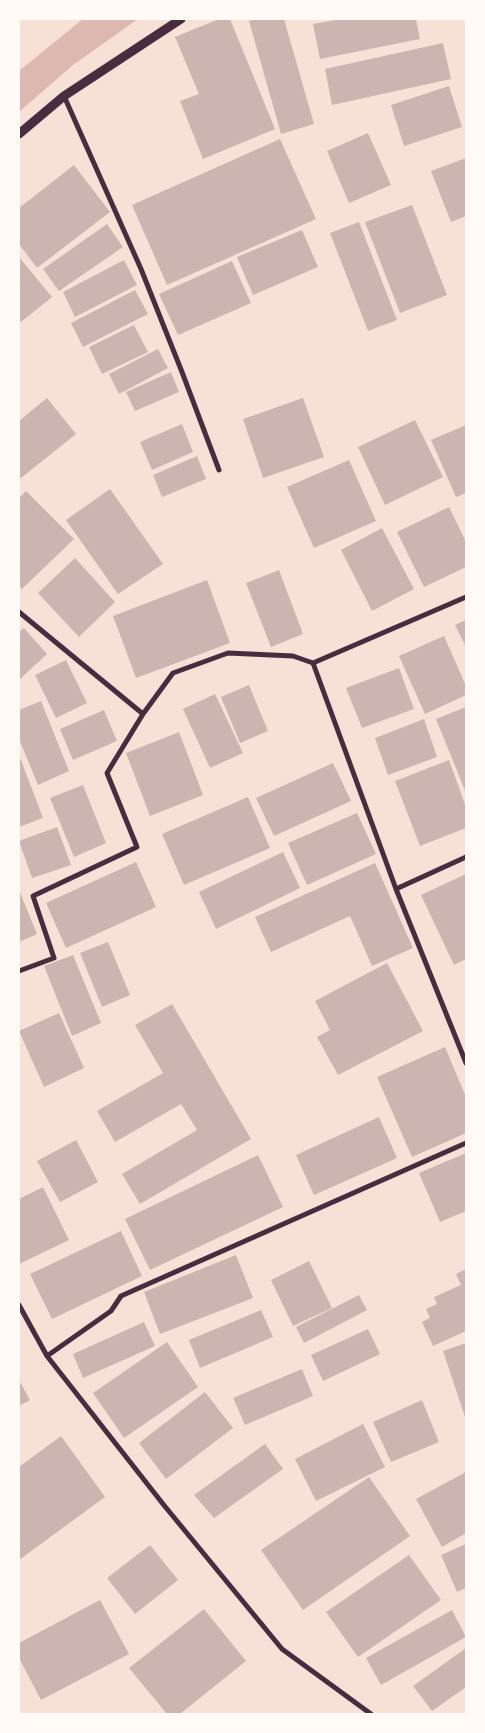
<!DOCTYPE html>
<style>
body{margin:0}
#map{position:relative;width:485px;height:1733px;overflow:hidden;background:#f7e1d7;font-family:Barlow,sans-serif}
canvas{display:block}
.frame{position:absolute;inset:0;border:20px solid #fffaf5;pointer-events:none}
</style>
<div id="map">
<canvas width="485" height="1733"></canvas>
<div class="frame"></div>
</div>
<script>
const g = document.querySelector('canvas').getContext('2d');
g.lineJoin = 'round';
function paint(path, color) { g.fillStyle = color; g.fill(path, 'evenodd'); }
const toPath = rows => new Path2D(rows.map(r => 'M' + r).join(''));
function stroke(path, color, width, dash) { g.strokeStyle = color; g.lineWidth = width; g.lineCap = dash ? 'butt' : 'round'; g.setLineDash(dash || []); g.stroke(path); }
paint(toPath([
 [83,19,138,19,73,65,19,112,19,71]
]), '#dcb8b0');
paint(toPath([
 [219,19,230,19,275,129,203,159,180,101,199,94,175,37],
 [257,19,284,19,314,124,281,134,249,21],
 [341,19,416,19,420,39,320,59,313,24],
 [443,43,451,79,332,105,325,69],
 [449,86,462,127,404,146,391,105],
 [368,133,391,185,349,203,327,151],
 [280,139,316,219,167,285,132,205],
 [466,158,466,216,451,222,431,171],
 [74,165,110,212,37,268,19,244,19,208],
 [412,205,447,295,400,313,365,222],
 [359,222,397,320,368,331,330,233],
 [107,224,123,247,59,291,43,269],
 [302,230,318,267,253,295,237,257],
 [19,257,52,297,21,322,19,320],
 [124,260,137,285,75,317,63,292],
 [232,261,251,303,178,335,159,294],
 [135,290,148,314,83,347,71,323],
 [134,325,148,352,102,374,89,347],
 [158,349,168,368,119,394,109,374],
 [171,372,179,392,135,411,126,392],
 [47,398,76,434,21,478,19,476,19,421],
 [303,398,324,457,263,478,243,419],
 [415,420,443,477,385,505,358,447],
 [182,424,193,452,152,470,140,442],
 [466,425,466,493,456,497,431,440],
 [197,456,206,479,162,497,153,475],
 [349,460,376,521,314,548,287,487],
 [110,489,163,564,118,594,66,520],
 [26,491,74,539,22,589,19,586,19,498],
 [449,507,466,542,466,567,424,587,397,532],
 [382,528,414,589,372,611,341,550],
 [75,558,115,602,79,637,38,593],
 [279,570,303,634,271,647,246,583],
 [207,580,230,643,136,678,113,616],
 [466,620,466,647,455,625],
 [24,628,47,654,19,680,19,632],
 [444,636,466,686,466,695,425,714,399,656],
 [66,660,87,703,56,718,35,675],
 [399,668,414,709,362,728,346,688],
 [249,685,268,731,240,743,221,697],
 [215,694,243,753,210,768,183,709],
 [41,701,69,771,38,785,19,739,19,710],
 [466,707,466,793,436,719],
 [104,710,117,741,73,760,60,729],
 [424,719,437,757,388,775,375,738],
 [179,732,203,795,150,816,126,753],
 [19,755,43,818,19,827],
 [449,760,466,807,466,828,420,846,395,781],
 [333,763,351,801,274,836,256,798],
 [83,785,106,843,74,857,50,798],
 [248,797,270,848,184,885,162,834],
 [357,813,376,854,307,885,288,843],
 [57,827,71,865,32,878,19,841],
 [283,852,300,888,216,929,199,892],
 [136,862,156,907,66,948,46,903],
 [375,863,413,948,372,966,350,916,271,952,255,917],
 [466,874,466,959,454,965,421,895],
 [19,890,37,934,19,942],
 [108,942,130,995,102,1007,80,953],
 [73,955,101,1023,72,1036,44,966],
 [387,963,423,1031,338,1075,317,1037,330,1030,315,1001],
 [172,1004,251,1139,140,1204,122,1174,197,1130,181,1104,115,1142,97,1111,163,1073,135,1025],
 [59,1013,84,1068,44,1087,19,1031],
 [445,1047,466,1097,466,1133,412,1157,377,1077],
 [379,1117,397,1158,314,1195,296,1155],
 [76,1140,98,1182,60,1202,37,1161],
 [466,1153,466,1211,440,1222,419,1173],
 [258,1155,283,1207,150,1270,125,1219],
 [43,1187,69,1240,19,1264,19,1199],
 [121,1231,142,1276,52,1319,30,1274],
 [236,1255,253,1298,160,1334,144,1292],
 [309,1261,332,1308,293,1326,271,1280],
 [466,1269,466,1331,433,1346,422,1322,430,1318,426,1309,437,1304,434,1297,461,1285,456,1274],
 [359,1295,367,1310,304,1343,296,1327],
 [261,1310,273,1337,200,1368,189,1340],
 [144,1322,155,1346,83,1378,73,1354],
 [368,1329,380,1354,323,1381,311,1355],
 [167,1342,198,1387,124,1438,93,1393],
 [466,1343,466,1420,443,1351],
 [302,1369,313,1396,245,1425,233,1398],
 [19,1380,30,1400,19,1406],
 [205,1392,233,1428,166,1479,139,1443],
 [422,1400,439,1442,391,1462,373,1422],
 [363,1424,385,1467,316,1501,295,1459],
 [61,1436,105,1497,19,1560,19,1467],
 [265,1444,283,1469,214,1518,194,1495],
 [466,1472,466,1533,442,1547,416,1499],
 [369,1477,410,1536,303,1610,261,1550],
 [466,1544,466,1588,457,1592,441,1555],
 [150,1545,178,1580,135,1614,107,1578],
 [409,1555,441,1600,358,1657,326,1612],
 [100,1600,129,1654,41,1700,19,1658,19,1643],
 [204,1609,246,1661,180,1714,167,1714,129,1668],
 [452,1610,466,1637,381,1685,366,1658],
 [466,1648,466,1687,432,1711,413,1686]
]), '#ccb4b1');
stroke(toPath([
 [64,96,141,269,182,372,219,470],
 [19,612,143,714,173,673,228,653,293,656,313,663,396,889,466,1063],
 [313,663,466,597],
 [396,889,466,857],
 [19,971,54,958,33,896,137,847,107,773,143,714],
 [19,1305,47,1356,163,1504,282,1649,371,1714],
 [47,1356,111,1311,121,1296,466,1143]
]), '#4a2c40', 5);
stroke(toPath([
 [19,134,64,96,181,19]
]), '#4a2c40', 9);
</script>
